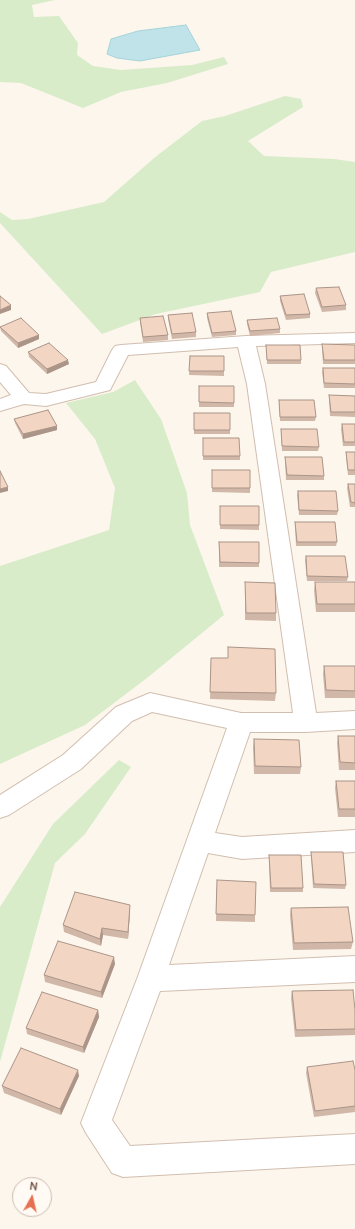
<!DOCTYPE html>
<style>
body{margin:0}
#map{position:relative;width:355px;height:1229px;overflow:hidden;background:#fdf6ec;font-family:Ubuntu,sans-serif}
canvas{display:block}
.north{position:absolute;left:12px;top:1177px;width:40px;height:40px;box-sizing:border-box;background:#fffaf3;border:1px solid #cabbb1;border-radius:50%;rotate:8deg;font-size:11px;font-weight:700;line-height:16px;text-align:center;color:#7a5c4d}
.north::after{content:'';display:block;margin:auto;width:14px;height:18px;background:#e76f51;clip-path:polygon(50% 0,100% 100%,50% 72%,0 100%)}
</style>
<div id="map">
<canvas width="355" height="1229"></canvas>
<div class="north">N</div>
</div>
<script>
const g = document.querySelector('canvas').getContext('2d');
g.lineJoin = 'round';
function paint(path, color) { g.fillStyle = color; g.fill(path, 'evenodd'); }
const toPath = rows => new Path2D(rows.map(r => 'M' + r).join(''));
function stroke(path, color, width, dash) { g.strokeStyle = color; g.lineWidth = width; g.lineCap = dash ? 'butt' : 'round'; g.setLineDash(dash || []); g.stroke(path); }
paint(toPath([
 [0,0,55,0,32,5,34,17,59,16,78,43,77,55,93,66,121,70,192,65,224,57,228,64,167,83,121,92,83,108,21,83,0,82],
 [285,96,301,99,303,107,248,141,264,156,334,159,355,162,355,252,271,272,260,292,156,314,102,334,0,223,0,212,12,220,28,219,104,202,154,158,202,121,225,116],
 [135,380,161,419,187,493,190,525,224,615,147,678,85,725,0,764,0,566,109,530,115,488,95,439,66,403,113,392],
 [119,760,131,767,85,834,55,863,0,1062,0,907,53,824]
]), '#d8ecc9');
const water = toPath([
 [186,25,200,50,140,61,117,58,107,54,111,39,138,31,186,25]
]);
paint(water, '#bfe3e8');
stroke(water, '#a5d3da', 1);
const minor = toPath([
 [355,333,355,343,256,346,265,384,316,713,355,711,355,729,306,732,250,732,215,833,242,837,355,830,355,852,242,859,208,853,169,965,355,956,355,982,160,991,112,1120,130,1146,355,1134,355,1164,123,1177,112,1173,86,1133,81,1123,137,979,227,728,152,712,132,721,81,769,9,815,0,818,0,795,63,755,116,707,150,693,241,713,293,713,247,384,238,347,128,355,110,390,46,406,24,404,0,411,0,399,11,395,0,382,0,364,6,366,29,393,46,394,96,382,112,350,115,346,121,345,246,336,355,333]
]);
stroke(minor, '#d1beb0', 2);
paint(minor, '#fff');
paint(toPath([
 [316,288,346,305,346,310,322,312,315,293],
 [280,296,310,314,310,318,286,320,280,301],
 [207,313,236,331,236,335,212,337,207,318],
 [168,315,196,332,196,337,172,339,168,319],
 [140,318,168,335,168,340,143,342,140,322],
 [247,320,280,329,280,333,250,336,247,324],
 [0,327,39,335,39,339,18,348,1,331],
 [322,344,355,345,355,364,323,364,322,349],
 [266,345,301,360,301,364,267,364],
 [28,352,69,364,47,374,29,357],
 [190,356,224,356,224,376,189,375],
 [323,368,355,368,355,388,324,388,322,372],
 [199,386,234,403,234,407,199,407],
 [329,395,355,396,355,417,330,416,329,400],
 [279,400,316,417,315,421,280,421],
 [194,413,230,430,230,434,194,434],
 [14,419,57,426,57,430,23,439,15,423],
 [342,424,355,424,355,446,343,446,341,429],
 [281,429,319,447,318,451,282,451],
 [203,438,240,456,240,460,203,460],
 [346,452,355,452,355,475,348,475,346,457],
 [285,457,324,476,324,480,286,480,285,462],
 [212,470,250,488,250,493,212,492],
 [348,484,355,484,355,507,350,507,347,488],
 [298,491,338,511,337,515,299,515,297,495],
 [220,506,259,525,259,530,220,529],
 [295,522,337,542,336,546,296,546,295,526],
 [219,542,259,563,259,567,219,567],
 [306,556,348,577,347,581,307,581,305,560],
 [245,582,276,613,276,621,245,620],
 [315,582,355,582,355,612,316,612,314,590],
 [211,658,276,693,275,701,210,699],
 [324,666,355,666,355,698,325,698,323,674],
 [338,736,355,736,355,770,339,770,337,743],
 [254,739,301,767,300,774,254,774,253,747],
 [336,781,355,781,355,817,338,817,335,788],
 [311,852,346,885,345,889,313,888,311,856],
 [269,855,303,888,303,892,270,892,269,859],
 [217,880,255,915,255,922,216,921],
 [291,908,353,942,351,949,293,950,290,915],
 [130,912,128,939,103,935,101,946,64,932,63,925],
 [115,964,102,998,45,982,44,975],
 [292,991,355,1010,355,1035,295,1037,291,998],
 [98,1010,99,1017,84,1053,27,1034,26,1028],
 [307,1067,355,1070,355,1112,314,1117,306,1073],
 [79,1076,61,1115,4,1093,2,1086]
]), '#d1b7a8');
paint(toPath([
 [11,305,11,310,0,314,0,310],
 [39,335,39,339,18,348,18,343],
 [68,360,69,364,47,374,47,369],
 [57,426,57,430,23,439,23,434],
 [8,487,8,491,0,493,0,489],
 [130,905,130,912,128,939,128,932],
 [102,928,103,935,101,946,100,939],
 [114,957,115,964,102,998,101,992],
 [98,1010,99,1017,84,1053,83,1047],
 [78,1070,79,1076,61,1115,60,1109]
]), '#aa9588');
const building = toPath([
 [339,287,346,305,322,307,316,288,339,287],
 [304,294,310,314,286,315,280,296,304,294],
 [0,296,11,305,0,310,0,296],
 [231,311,236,331,212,333,207,313,231,311],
 [192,313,196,332,172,334,168,315,192,313],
 [163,316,168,335,143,337,140,318,163,316],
 [21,318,39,335,18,343,0,327,21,318],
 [277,318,280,329,250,331,247,320,277,318],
 [49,343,68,360,47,369,28,352,49,343],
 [322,344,355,345,355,360,324,360,322,344],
 [266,345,300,345,301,360,267,360,266,345],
 [190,356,224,356,224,371,189,371,190,356],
 [323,368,355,368,355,384,324,383,323,368],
 [199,386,234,386,234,403,199,402,199,386],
 [329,395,355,396,355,412,331,412,329,395],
 [279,400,314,400,316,417,280,417,279,400],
 [48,410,57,426,23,434,14,419,48,410],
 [194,413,230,413,230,430,194,430,194,413],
 [342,424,355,424,355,442,344,442,342,424],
 [281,429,317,429,319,447,282,446,281,429],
 [203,438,239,438,240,456,203,456,203,438],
 [346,452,355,452,355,470,348,470,346,452],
 [285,457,322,457,324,476,287,475,285,457],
 [212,470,250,470,250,488,212,488,212,470],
 [0,471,8,487,0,489,0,471],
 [348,484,355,484,355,503,351,502,348,484],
 [298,491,336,491,338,511,299,510,298,491],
 [220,506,259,506,259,525,220,525,220,506],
 [295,522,335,522,337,542,297,542,295,522],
 [219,542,259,542,259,563,220,562,219,542],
 [306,556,345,556,348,577,307,576,306,556],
 [245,582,275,583,276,613,246,613,245,582],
 [315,582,355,582,355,604,317,604,315,582],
 [228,647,275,649,276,693,210,692,211,658,228,658,228,647],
 [324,666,355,666,355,691,326,690,324,666],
 [338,736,355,736,355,763,340,762,338,736],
 [254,739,299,740,301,767,255,766,254,739],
 [336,781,355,781,355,809,339,809,336,781],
 [311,852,343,852,346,885,314,884,311,852],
 [269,855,301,855,303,888,271,888,269,855],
 [217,880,256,882,255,915,216,914,217,880],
 [75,892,130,905,128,932,102,928,100,939,63,925,75,892],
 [348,907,353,942,294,943,291,908,348,907],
 [58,941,114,957,101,992,44,975,58,941],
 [353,990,355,1010,355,1029,296,1030,292,991,353,990],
 [42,992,98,1010,83,1047,26,1028,42,992],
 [21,1048,78,1070,60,1109,2,1086,21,1048],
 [353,1061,355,1070,355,1106,315,1111,307,1067,353,1061]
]);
paint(building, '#f3d5c3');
stroke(building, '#aa9588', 1);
</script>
